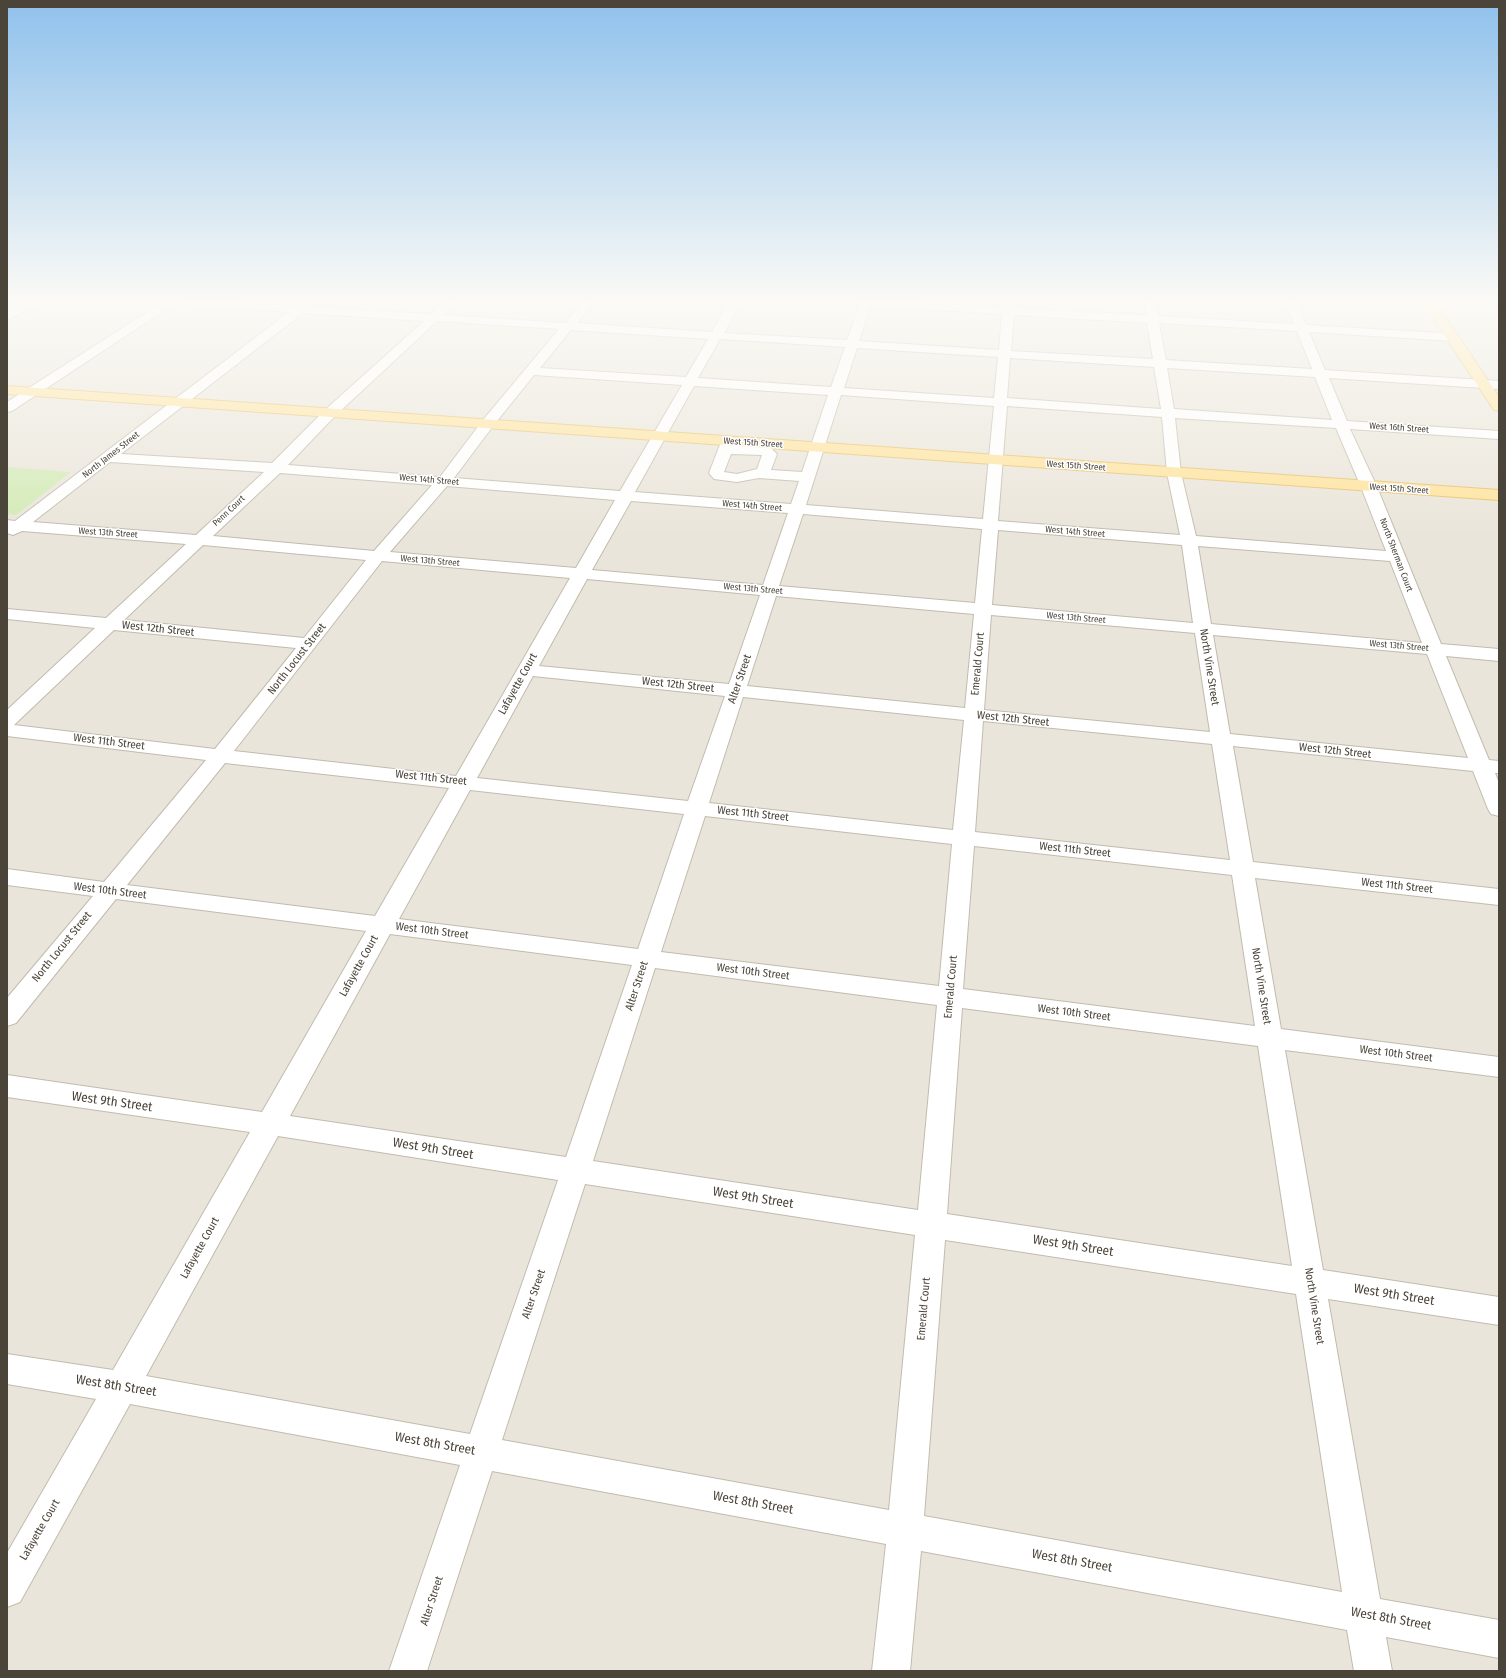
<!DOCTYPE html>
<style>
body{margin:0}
#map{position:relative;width:1506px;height:1678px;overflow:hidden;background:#f6f3ec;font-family:"Fira Sans Condensed",sans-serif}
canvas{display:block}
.frame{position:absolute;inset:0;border:8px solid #4b4439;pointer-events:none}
</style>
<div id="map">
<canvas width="1506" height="1678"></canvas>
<div class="frame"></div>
</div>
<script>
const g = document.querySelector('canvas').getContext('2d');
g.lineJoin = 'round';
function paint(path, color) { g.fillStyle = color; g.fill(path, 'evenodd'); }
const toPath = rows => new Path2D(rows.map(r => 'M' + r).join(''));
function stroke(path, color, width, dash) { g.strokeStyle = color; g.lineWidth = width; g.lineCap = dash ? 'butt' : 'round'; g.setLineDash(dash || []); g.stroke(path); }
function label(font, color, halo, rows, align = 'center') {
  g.font = font + ' "Fira Sans Condensed",sans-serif'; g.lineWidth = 3; g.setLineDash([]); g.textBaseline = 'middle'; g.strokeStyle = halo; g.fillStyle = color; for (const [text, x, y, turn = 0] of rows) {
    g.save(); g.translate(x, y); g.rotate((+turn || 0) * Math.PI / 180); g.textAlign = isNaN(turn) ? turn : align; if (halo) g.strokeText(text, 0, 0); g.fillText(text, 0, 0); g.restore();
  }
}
paint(toPath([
 [7,302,1499,302,1499,1671,7,1671]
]), '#eae5da');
paint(toPath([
 [7,467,71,472,16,515,7,514]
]), '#d2eab5');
const minor = toPath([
 [26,302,41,302,39,304,7,320,7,312,26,302],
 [163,302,177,302,12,411,7,412,7,402,163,302],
 [177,302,238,302,298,306,302,303,308,302,312,305,311,307,431,314,444,302,457,302,444,315,565,323,582,302,594,302,577,323,712,332,729,302,741,302,724,333,847,340,859,306,853,304,851,302,916,302,1003,307,1003,302,1015,302,1014,308,1146,315,1144,302,1156,302,1158,316,1294,324,1285,302,1297,302,1306,325,1457,334,1459,337,1457,340,1453,341,1309,332,1325,370,1499,381,1499,389,1329,378,1347,421,1499,431,1499,439,1350,429,1377,487,1441,644,1499,649,1499,661,1446,656,1489,760,1499,761,1499,773,1495,773,1499,783,1499,816,1491,814,1488,809,1473,771,1233,746,1253,862,1499,889,1499,905,1255,878,1281,1029,1499,1057,1499,1077,1285,1050,1323,1270,1499,1297,1499,1325,1328,1299,1380,1599,1499,1620,1499,1658,1386,1637,1392,1671,1354,1671,1347,1630,921,1551,910,1671,872,1671,886,1544,492,1471,427,1671,389,1671,460,1465,130,1404,20,1602,7,1607,7,1553,96,1399,7,1384,7,1354,113,1370,250,1132,7,1097,7,1075,262,1112,366,931,116,899,16,1023,7,1026,7,998,93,896,7,885,7,869,104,882,206,760,7,736,7,710,95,628,7,619,7,609,106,618,186,544,22,531,13,535,7,533,7,520,15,521,289,312,183,305,177,302],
 [870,306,1002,314,999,350,859,341,870,306],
 [303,313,424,321,326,409,272,463,121,454,303,313],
 [1014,315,1147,323,1153,359,1011,351,1014,315],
 [437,321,559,329,483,420,440,477,288,465,336,415,437,321],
 [1159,323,1297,331,1312,369,1166,360,1159,323],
 [571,330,708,339,686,377,540,368,571,330],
 [720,339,845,347,831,387,698,378,720,339],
 [857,348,998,357,994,398,844,388,857,348],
 [1010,358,1154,367,1161,409,1007,398,1010,358],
 [1167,368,1315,377,1332,420,1174,409,1167,368],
 [534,375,682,385,620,491,454,478,493,426,534,375],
 [694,386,828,395,802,472,771,470,777,454,771,448,734,445,735,442,733,439,728,438,723,439,721,442,709,473,714,479,737,482,759,478,799,481,791,504,635,492,694,386],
 [841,395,994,406,983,519,806,505,841,395],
 [1007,406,1162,417,1167,473,1180,535,998,521,1007,406],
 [1175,418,1336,428,1361,487,1386,551,1196,536,1181,473,1175,418],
 [731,454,762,455,757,469,737,474,724,472,731,454],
 [110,462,264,472,196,535,33,522,110,462],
 [280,473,432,485,374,551,213,536,280,473],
 [447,486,615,500,576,568,390,552,447,486],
 [631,501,788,513,763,585,592,570,631,501],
 [803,514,982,529,975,603,779,586,803,514],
 [998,530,1182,545,1193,623,992,605,998,530],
 [203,545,366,560,304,638,124,620,203,545],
 [1198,546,1390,561,1422,643,1211,624,1198,546],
 [382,561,570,578,456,776,234,751,382,561],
 [587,579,760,595,729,684,539,666,587,579],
 [776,596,974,614,965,708,747,686,776,596],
 [991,615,1195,633,1210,732,984,710,991,615],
 [114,630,296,648,215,749,14,725,114,630],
 [1213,635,1427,654,1468,758,1230,734,1213,635],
 [533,676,725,696,688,801,477,778,533,676],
 [743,697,964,720,953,830,709,803,743,697],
 [983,721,1212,744,1230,860,975,832,983,721],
 [225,763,449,788,375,916,127,885,225,763],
 [470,790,684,814,638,949,399,919,470,790],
 [705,816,952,844,939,986,661,952,705,816],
 [974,846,1232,875,1255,1026,963,989,974,846],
 [390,934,632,965,566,1157,290,1116,390,934],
 [655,968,937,1005,918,1210,593,1161,655,968],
 [962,1008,1258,1046,1292,1266,947,1214,962,1008],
 [278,1136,558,1180,470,1434,146,1376,278,1136],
 [585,1184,915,1235,889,1510,502,1440,585,1184],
 [945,1240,1296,1294,1342,1592,924,1516,945,1240]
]);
const major = toPath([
 [1422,302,1434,302,1457,334,1499,397,1499,411,1494,410,1422,302],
 [7,386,1499,490,1499,500,7,394,7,386]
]);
stroke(minor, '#c2bbae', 2);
stroke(major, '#e6c16a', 2);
paint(minor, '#fff');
paint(major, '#ffe39c');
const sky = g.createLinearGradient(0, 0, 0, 537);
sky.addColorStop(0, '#8fc1ec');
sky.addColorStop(0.56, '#fbfaf6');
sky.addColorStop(1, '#fbfaf600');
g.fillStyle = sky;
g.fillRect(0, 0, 1506, 537);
label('9px', '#4b4439', '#fff', [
 ["West 16th Street",1399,428,4],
 ["West 15th Street",753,443,4],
 ["North James Street",111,455,-38],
 ["West 15th Street",1076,466,4],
 ["West 14th Street",429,480,5],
 ["West 15th Street",1399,489,4],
 ["West 14th Street",752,506,5],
 ["Penn Court",229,511,-43],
 ["West 14th Street",1075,532,5],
 ["West 13th Street",108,533,4],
 ["North Sherman Court",1396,555,69],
 ["West 13th Street",430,561,5],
 ["West 13th Street",753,589,5],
 ["West 13th Street",1076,618,5],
 ["West 13th Street",1399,646,5]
]);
label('11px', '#4b4439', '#fff', [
 ["West 12th Street",158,629,6],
 ["North Locust Street",297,659,-52],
 ["Emerald Court",978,664,-85],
 ["North Vine Street",1209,667,81],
 ["Alter Street",740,679,-71],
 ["Lafayette Court",518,684,-61],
 ["West 12th Street",678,685,6],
 ["West 12th Street",1013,719,6],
 ["West 11th Street",109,742,7],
 ["West 12th Street",1335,751,6],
 ["West 11th Street",431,778,6],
 ["West 11th Street",753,814,6],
 ["West 11th Street",1075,850,6],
 ["West 11th Street",1397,886,6],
 ["West 10th Street",110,891,7],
 ["West 10th Street",432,931,7],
 ["North Locust Street",62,947,-51],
 ["Lafayette Court",359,966,-61],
 ["West 10th Street",753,972,7],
 ["Alter Street",637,986,-72],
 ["North Vine Street",1261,986,81],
 ["Emerald Court",951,987,-85],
 ["West 10th Street",1074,1013,7],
 ["West 10th Street",1396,1054,7],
 ["Lafayette Court",200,1248,-61],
 ["Alter Street",534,1294,-71],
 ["North Vine Street",1314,1306,81],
 ["Emerald Court",924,1309,-85],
 ["Lafayette Court",40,1530,-60],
 ["Alter Street",432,1601,-72]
]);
label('13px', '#4b4439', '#fff', [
 ["West 9th Street",112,1102,8],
 ["West 9th Street",433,1149,9],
 ["West 9th Street",753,1198,9],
 ["West 9th Street",1073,1246,9],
 ["West 9th Street",1394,1295,9],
 ["West 8th Street",116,1386,9],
 ["West 8th Street",435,1444,10],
 ["West 8th Street",753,1503,10],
 ["West 8th Street",1072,1561,10],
 ["West 8th Street",1391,1619,10]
]);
</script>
